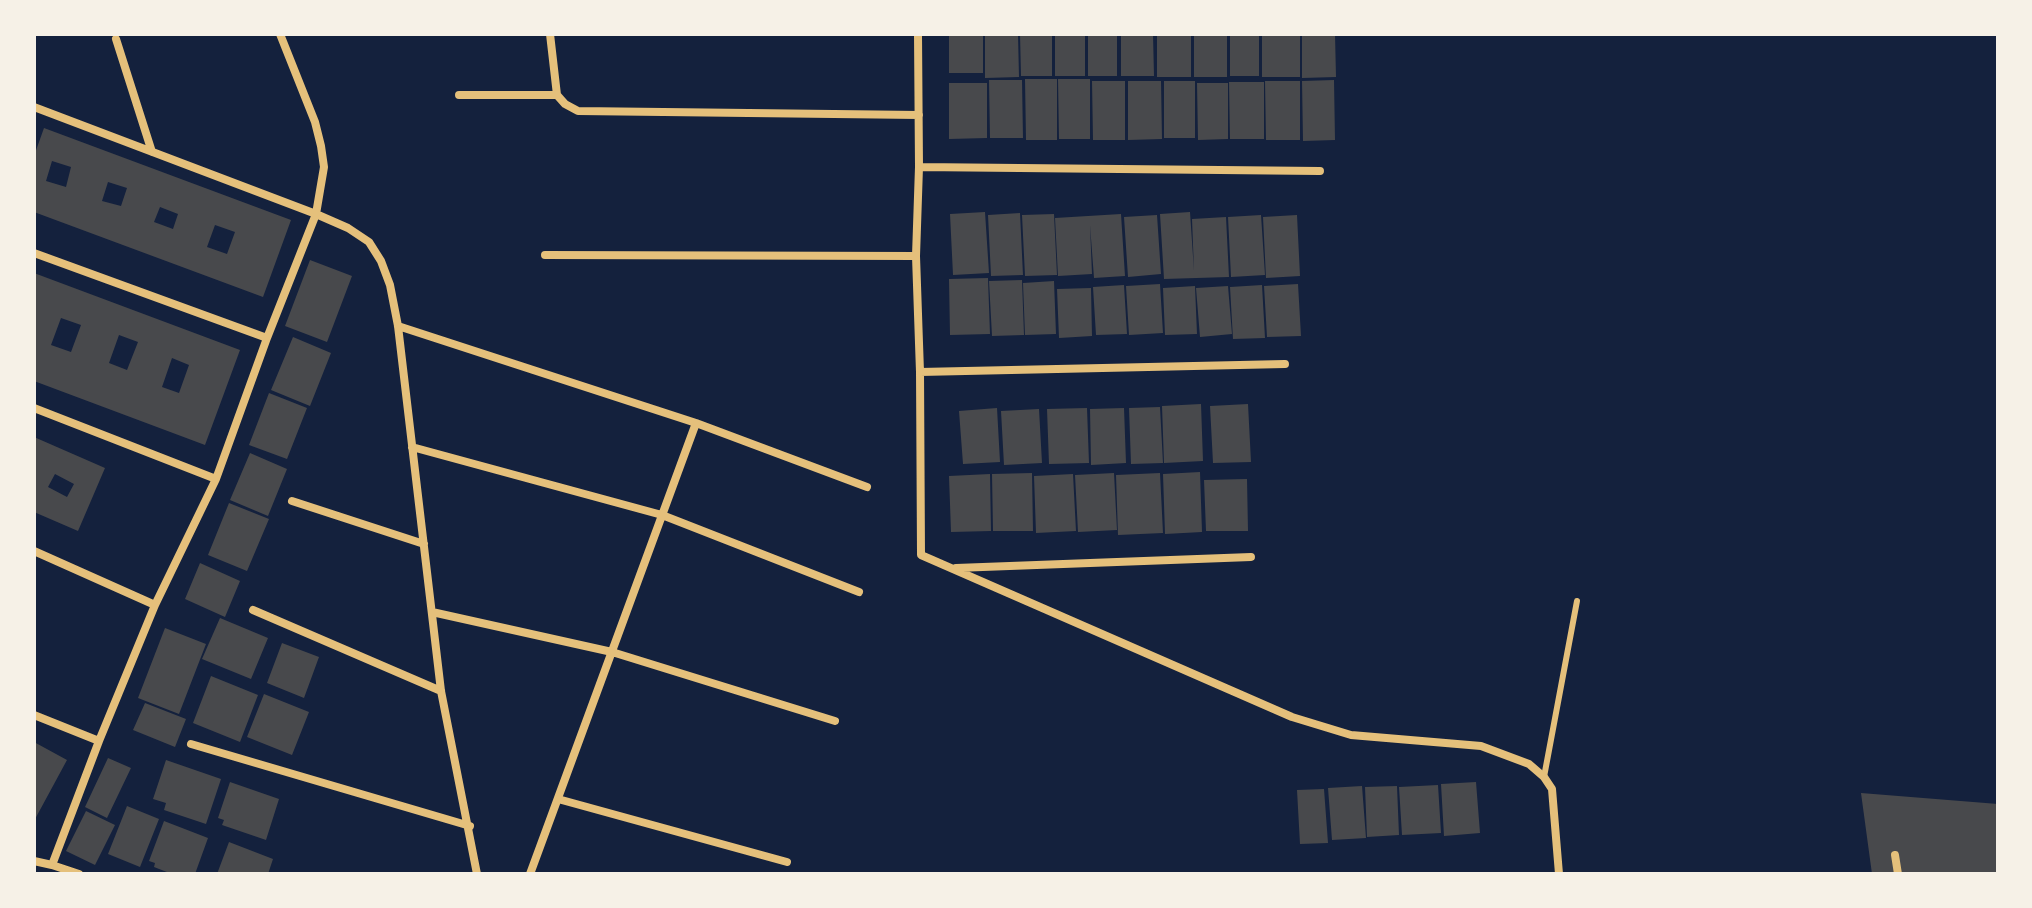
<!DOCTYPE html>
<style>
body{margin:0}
#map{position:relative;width:2032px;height:908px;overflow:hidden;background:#14213d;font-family:Overpass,sans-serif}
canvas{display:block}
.frame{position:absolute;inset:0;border:36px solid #f6f1e7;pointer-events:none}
</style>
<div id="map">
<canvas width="2032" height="908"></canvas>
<div class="frame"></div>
</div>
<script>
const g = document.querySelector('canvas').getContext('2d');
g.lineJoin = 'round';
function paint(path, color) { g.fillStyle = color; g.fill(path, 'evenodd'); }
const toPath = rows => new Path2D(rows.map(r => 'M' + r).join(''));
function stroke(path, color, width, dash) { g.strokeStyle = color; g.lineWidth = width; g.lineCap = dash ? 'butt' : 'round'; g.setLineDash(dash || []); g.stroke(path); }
paint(toPath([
 [949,34,983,34,983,73,949,73],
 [985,34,1018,34,1019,77,985,78],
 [1020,34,1052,34,1052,76,1021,76],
 [1055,34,1085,34,1085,76,1055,76],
 [1088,34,1117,34,1117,76,1088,76],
 [1121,34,1153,34,1154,76,1121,76],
 [1157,34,1191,34,1191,77,1157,77],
 [1194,34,1227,34,1227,77,1194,77],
 [1230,34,1259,34,1259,76,1230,76],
 [1262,34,1300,34,1300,77,1262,77],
 [1302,34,1335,34,1336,77,1302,78],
 [1025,79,1057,79,1057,140,1026,140],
 [1058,79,1090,79,1090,139,1059,139],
 [989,80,1022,80,1023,138,990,138],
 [1334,80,1335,140,1303,141,1302,81],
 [1092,81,1125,81,1125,140,1093,140],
 [1128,81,1161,81,1162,139,1128,140],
 [1164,81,1195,81,1195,138,1164,138],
 [1265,81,1300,81,1300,140,1266,140],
 [1229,82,1264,82,1264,139,1230,139],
 [949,83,987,83,987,138,949,139],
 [1197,83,1228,83,1228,139,1198,140],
 [44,128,291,220,263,297,34,212,34,156],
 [52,161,71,167,66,187,46,181],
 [108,182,127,188,121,206,102,201],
 [160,207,178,214,173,229,154,222],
 [215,225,235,232,227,254,207,247],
 [985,212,989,273,953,275,950,214],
 [1190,212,1194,271,1192,219,1226,217,1229,277,1164,279,1160,214],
 [1020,213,1023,275,991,276,988,215],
 [1054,214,1057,275,1025,276,1022,215],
 [1121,214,1125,276,1094,278,1090,225,1092,274,1058,276,1055,218],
 [1157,215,1161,274,1128,277,1124,217],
 [1261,215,1265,275,1231,277,1228,217],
 [1297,215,1300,276,1266,278,1263,217],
 [310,260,352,276,327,342,285,326],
 [34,273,240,350,205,445,34,381],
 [61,318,81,325,71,352,51,345],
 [119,335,138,342,127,370,109,363],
 [172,358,189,365,179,393,162,387],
 [988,278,990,334,950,335,949,279],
 [1022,280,1024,335,992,336,989,281],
 [1054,281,1056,334,1025,335,1023,283],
 [1160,284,1163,333,1129,335,1126,286],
 [1298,284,1301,336,1267,337,1264,286],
 [1124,285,1127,334,1096,335,1093,287],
 [1262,285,1265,338,1233,339,1230,287],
 [1195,286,1197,334,1165,335,1163,288],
 [1228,286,1232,334,1200,337,1196,288],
 [1091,288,1092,336,1059,338,1057,289],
 [293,337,331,353,310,406,271,390],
 [269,393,307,408,287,459,249,445],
 [1201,404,1203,461,1164,463,1162,406],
 [1248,404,1251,462,1213,463,1210,406],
 [1160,407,1163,463,1131,464,1129,408],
 [997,408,1000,462,963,464,959,411],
 [1087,408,1089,463,1049,464,1047,409],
 [1124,408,1126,463,1091,465,1090,409],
 [1039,409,1042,463,1004,465,1001,411],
 [34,437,105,468,78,531,34,512],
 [55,474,74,484,67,497,48,487],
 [250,453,287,469,268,516,230,500],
 [1200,472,1202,532,1165,534,1163,474],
 [1032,473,1033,531,993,531,992,474],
 [1114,473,1117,530,1078,532,1075,475],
 [1160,473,1163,533,1118,535,1116,475],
 [990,474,991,531,951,532,949,476],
 [1073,474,1076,531,1036,533,1034,476],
 [1247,479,1248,531,1206,531,1204,480],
 [229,503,269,519,247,571,208,555],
 [200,563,240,581,225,617,185,599],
 [220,618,268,638,251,679,202,659],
 [165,628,206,644,179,714,138,698],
 [282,643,319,657,304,698,267,683],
 [211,676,258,695,240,742,193,723],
 [264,694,309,712,292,755,247,737],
 [145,703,186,719,175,747,133,730],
 [34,742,67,760,34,821],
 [108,758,131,768,107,818,85,807],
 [166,760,221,779,206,824,164,810,166,803,153,799],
 [230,782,279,799,266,840,222,825,224,820,218,818],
 [1476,782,1480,833,1444,836,1441,784],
 [1438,785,1441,833,1402,835,1399,787],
 [1362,786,1366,838,1332,840,1328,788],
 [1397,786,1399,835,1367,837,1365,787],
 [1324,789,1328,843,1300,844,1297,790],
 [1861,793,1998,804,1998,874,1872,874],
 [127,806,159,819,140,867,108,854],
 [86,811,115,825,95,865,66,851],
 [164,821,208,838,195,874,172,874,154,867,155,863,149,861],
 [229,842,273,859,268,874,217,874]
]), '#48494c');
stroke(toPath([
 [1544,777,1577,601]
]), '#e5c07b', 6);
stroke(toPath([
 [550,34,557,95,565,104,578,111,919,115],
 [918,34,919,167,916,256,920,372,921,555,1292,717,1351,735,1481,746,1529,764,1544,777,1552,789,1559,874],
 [116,39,152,152],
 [459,95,557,95],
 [34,107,316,214,348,228,369,242,381,261,390,285,398,326,441,691,477,874],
 [919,167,1320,171],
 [34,253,267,338],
 [545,255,916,256],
 [398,326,696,423,867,487],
 [920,372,1285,364],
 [34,408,216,479],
 [412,447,662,515,859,592],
 [292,501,424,544],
 [34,551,155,605],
 [956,568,1251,557],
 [253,610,441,691],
 [432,612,612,652,835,721],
 [34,715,99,741],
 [191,744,470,826],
 [558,799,787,862],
 [1895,855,1898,874],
 [34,861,52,865],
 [79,874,52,865,99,741,155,605,216,479,267,338,316,214,324,167,321,146,315,122,280,34],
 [530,874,696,423]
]), '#e5c07b', 8);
</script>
